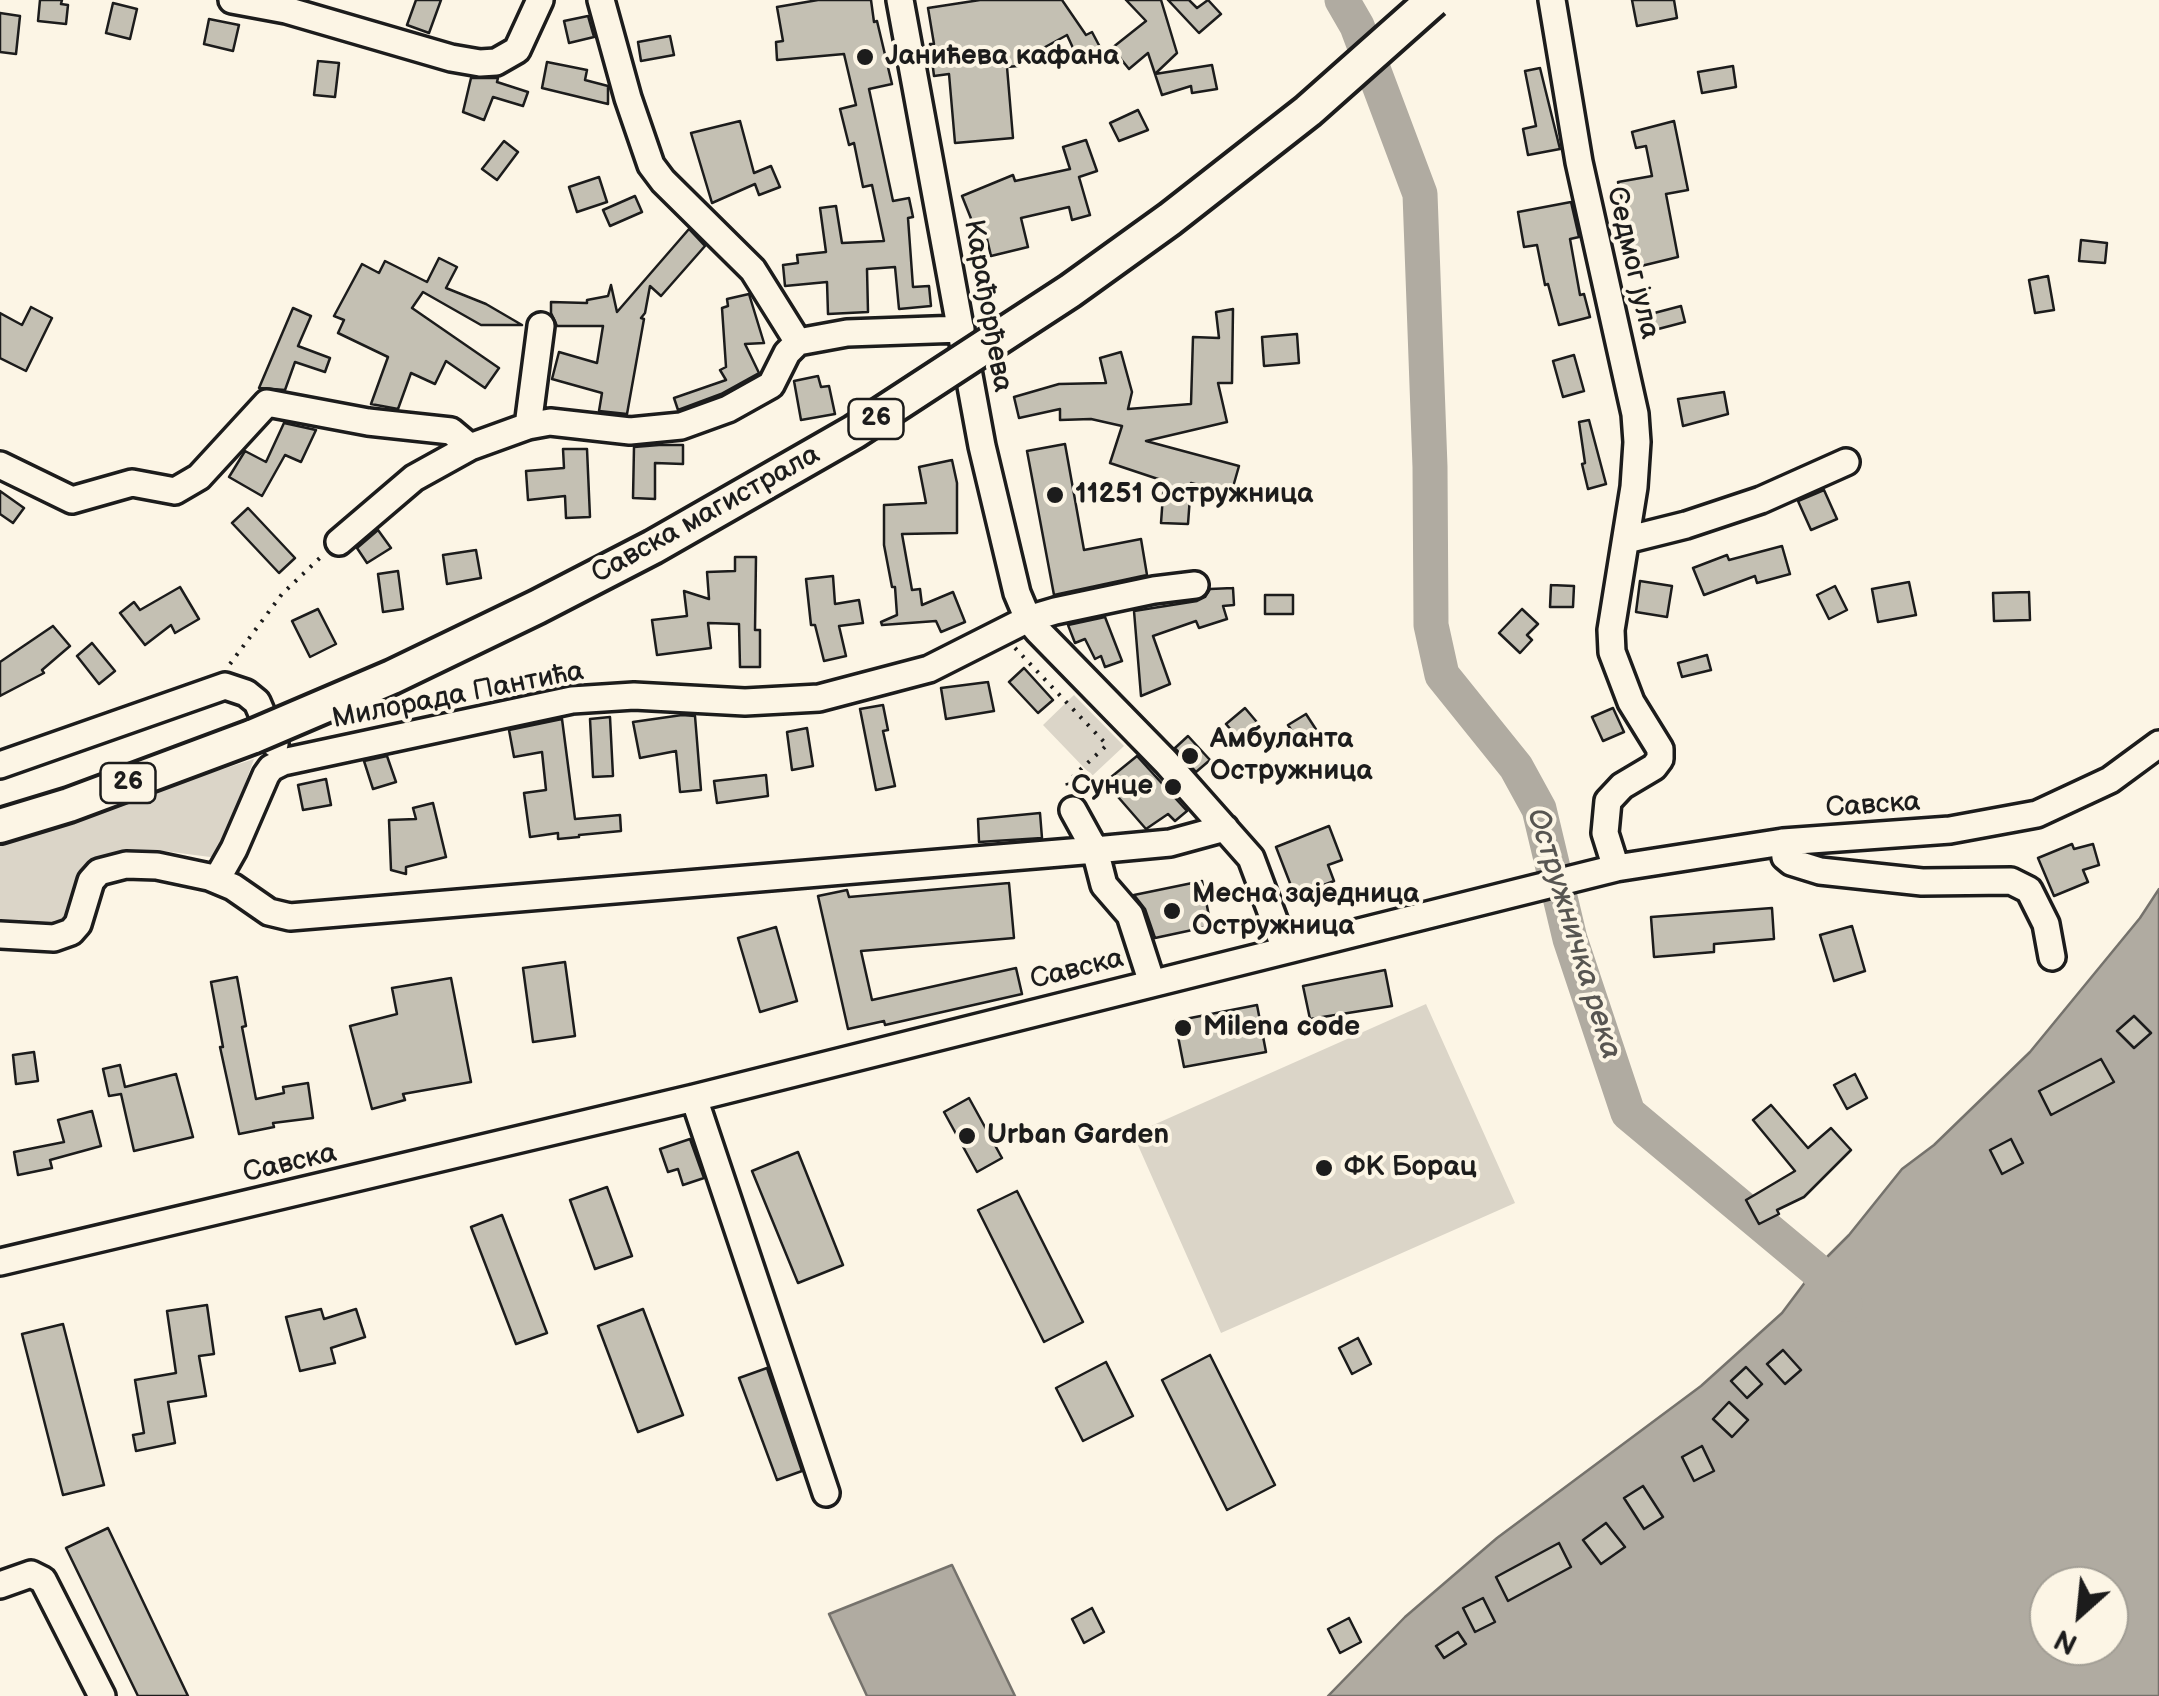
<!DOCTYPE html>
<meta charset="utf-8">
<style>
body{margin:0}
#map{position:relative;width:2159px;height:1696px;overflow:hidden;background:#fcf5e5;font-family:"Balsamiq Sans",sans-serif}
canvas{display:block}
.north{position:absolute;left:2029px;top:1566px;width:100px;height:100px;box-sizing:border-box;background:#fcf5e5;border:2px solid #a29e95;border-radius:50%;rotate:207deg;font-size:28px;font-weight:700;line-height:40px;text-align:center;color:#1c1c1c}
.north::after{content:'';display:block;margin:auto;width:35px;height:45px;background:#1c1c1c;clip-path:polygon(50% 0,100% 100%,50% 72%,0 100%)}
</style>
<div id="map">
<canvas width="2159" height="1696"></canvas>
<div class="north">N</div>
</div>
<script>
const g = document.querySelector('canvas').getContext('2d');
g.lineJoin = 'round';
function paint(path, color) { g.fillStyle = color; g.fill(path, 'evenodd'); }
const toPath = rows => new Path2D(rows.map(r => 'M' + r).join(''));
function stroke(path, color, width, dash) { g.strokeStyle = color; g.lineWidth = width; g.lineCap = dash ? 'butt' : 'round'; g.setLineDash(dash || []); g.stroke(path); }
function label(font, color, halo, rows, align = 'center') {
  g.font = font + ' "Balsamiq Sans",sans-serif'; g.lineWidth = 8; g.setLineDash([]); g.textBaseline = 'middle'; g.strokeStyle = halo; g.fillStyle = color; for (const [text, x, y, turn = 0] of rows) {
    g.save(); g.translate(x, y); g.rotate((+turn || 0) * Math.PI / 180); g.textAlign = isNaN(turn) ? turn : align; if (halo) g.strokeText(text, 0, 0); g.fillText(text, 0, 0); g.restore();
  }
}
paint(toPath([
 [1074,695,1124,746,1092,776,1043,725],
 [254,759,218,858,156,850,146,856,88,862,71,908,54,932,0,925,0,841],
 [1426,1004,1515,1203,1221,1333,1133,1134]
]), '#dbd5c8');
const water = toPath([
 [2159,889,2159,1696,1328,1696,1405,1617,1497,1538,1701,1386,1782,1313,1815,1269,1849,1235,1902,1169,1934,1145,2030,1052,2140,918,2159,889],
 [2049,1586,2109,1586,2109,1646,2049,1646,2049,1586],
 [952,1565,1015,1696,867,1696,829,1614,952,1565]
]);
paint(water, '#b0aba1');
stroke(water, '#75726c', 2.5);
stroke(toPath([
 [1342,0,1357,26,1420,194,1430,467,1431,625,1442,675,1516,767,1539,809,1570,939,1628,1113,1815,1269,1845,1304]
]), '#b0aba1', 35);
const building = toPath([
 [40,0,62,0,61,4,68,5,66,24,38,21,40,0],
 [416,0,441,0,429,33,407,25,416,0],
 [818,0,871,0,874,22,877,21,892,84,869,89,893,201,909,198,913,217,908,218,913,287,929,286,931,306,899,309,895,267,867,269,868,312,828,314,827,282,785,286,783,265,798,263,797,255,826,252,820,208,836,206,842,243,884,241,872,185,863,187,854,143,849,145,840,109,856,105,844,54,777,60,776,42,783,41,777,7,818,0],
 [980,0,1062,0,1086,35,1092,32,1101,49,1079,61,1067,35,1018,62,1018,66,1007,67,1013,138,955,143,949,74,934,76,930,44,934,44,928,8,980,0],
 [1126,0,1161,0,1177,53,1155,74,1212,65,1217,89,1192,93,1191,86,1162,95,1148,53,1129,69,1112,48,1146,21,1126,0],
 [1168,0,1189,0,1197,8,1208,0,1221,14,1199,33,1168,0],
 [1632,0,1674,0,1677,18,1637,26,1632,0],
 [113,3,137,9,130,39,106,33,113,3],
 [0,13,20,16,16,54,0,52,0,13],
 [588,16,594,37,569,43,564,21,588,16],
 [209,19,239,25,233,51,204,44,209,19],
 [670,36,674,55,641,61,638,42,670,36],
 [318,61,339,63,335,97,314,95,318,61],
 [547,62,587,70,585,80,608,86,608,104,542,88,547,62],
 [1733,66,1736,87,1702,93,1698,72,1733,66],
 [1540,68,1560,149,1528,155,1523,129,1536,126,1525,71,1540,68],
 [471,78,498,78,497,82,528,92,523,106,493,97,484,120,463,112,471,78],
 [1138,110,1148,130,1119,141,1110,123,1138,110],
 [740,121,754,173,771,166,780,187,759,195,755,184,712,203,691,133,740,121],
 [1674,121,1688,190,1666,194,1678,257,1637,267,1618,182,1652,176,1646,146,1636,148,1632,132,1674,121],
 [1086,140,1097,171,1079,177,1090,215,1072,220,1069,207,1021,218,1028,247,991,256,983,222,974,226,962,196,1013,175,1015,181,1070,169,1063,147,1086,140],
 [504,141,518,152,497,180,482,169,504,141],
 [599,177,607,202,577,212,569,187,599,177],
 [635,196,642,212,610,226,603,210,635,196],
 [1571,202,1579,237,1570,239,1580,295,1584,294,1590,317,1559,325,1548,284,1545,285,1537,245,1524,247,1518,212,1571,202],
 [689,229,705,246,661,296,650,286,645,313,641,318,644,319,627,414,599,411,602,393,552,379,559,352,597,363,603,326,557,326,551,313,551,302,587,303,587,300,608,296,611,285,617,312,689,229],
 [2081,240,2107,243,2105,263,2079,261,2081,240],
 [439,258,457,267,446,288,486,304,522,325,481,325,423,292,412,308,499,368,485,388,446,361,435,384,411,373,398,409,371,404,388,357,338,333,344,320,334,316,362,264,379,273,385,261,427,282,439,258],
 [2048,276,2054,310,2035,313,2029,280,2048,276],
 [749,294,764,343,745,344,759,373,721,394,678,410,674,398,726,380,720,370,726,367,722,308,728,306,727,299,749,294],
 [1681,306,1685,322,1643,333,1639,317,1681,306],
 [31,307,52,318,26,371,0,358,0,313,22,325,31,307],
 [293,308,311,316,298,346,330,358,325,372,295,362,285,390,259,388,293,308],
 [1233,309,1232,383,1218,383,1227,422,1146,441,1239,466,1231,494,1191,483,1188,524,1161,523,1164,481,1110,463,1122,426,1091,419,1060,420,1060,409,1019,418,1014,397,1059,384,1106,383,1100,358,1121,352,1132,392,1128,409,1191,404,1193,337,1219,338,1216,312,1233,309],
 [1297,334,1299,363,1264,366,1262,337,1297,334],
 [1574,355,1584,391,1563,397,1553,361,1574,355],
 [818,376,821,387,829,386,835,414,801,420,794,381,818,376],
 [1724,392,1728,414,1683,426,1678,399,1724,392],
 [1589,420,1606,484,1588,489,1582,464,1585,463,1579,422,1589,420],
 [284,423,316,430,301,462,285,455,262,496,229,477,245,451,266,462,284,423],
 [1065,444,1084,550,1141,539,1147,575,1054,595,1027,451,1065,444],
 [659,445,683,445,683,464,655,463,655,499,633,498,634,447,659,445],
 [563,449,587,449,590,517,566,518,565,496,528,500,526,471,564,468,563,449],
 [952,460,957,483,957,533,902,534,912,590,920,589,922,605,953,592,965,622,941,632,936,621,882,625,881,622,897,615,895,587,892,587,884,545,884,505,926,503,919,467,952,460],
 [1824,490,1837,519,1811,530,1798,501,1824,490],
 [0,491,24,508,13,523,0,514,0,491],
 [248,508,295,558,279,573,232,523,248,508],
 [378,530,391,548,367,563,357,548,378,530],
 [1782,546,1790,574,1757,583,1755,576,1704,595,1693,568,1727,555,1729,560,1782,546],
 [476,550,481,578,447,584,443,555,476,550],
 [735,557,756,557,755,630,760,630,760,667,740,667,739,624,708,623,711,648,657,655,652,620,687,616,684,591,709,599,707,572,735,571,735,557],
 [398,571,403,609,383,612,378,574,398,571],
 [833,576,835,604,859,600,863,623,839,626,846,656,824,661,815,625,811,625,806,579,833,576],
 [1640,581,1672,586,1667,617,1636,612,1640,581],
 [1909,582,1916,615,1878,622,1872,589,1909,582],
 [1551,585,1574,586,1573,607,1550,607,1551,585],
 [1835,586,1847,610,1829,619,1817,595,1835,586],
 [180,587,199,619,175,633,171,625,145,645,120,613,134,602,140,610,180,587],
 [1233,588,1234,605,1223,606,1227,619,1199,628,1196,621,1153,636,1170,684,1141,696,1134,611,1197,601,1205,597,1210,589,1233,588],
 [2029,592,2030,620,1994,621,1993,593,2029,592],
 [1265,595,1293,595,1293,614,1265,614,1265,595],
 [318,609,336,644,310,657,292,621,318,609],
 [1522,609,1538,624,1527,635,1532,640,1520,653,1499,633,1522,609],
 [1105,617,1122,661,1105,667,1101,656,1095,659,1085,639,1075,643,1068,625,1105,617],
 [53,626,70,646,42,670,44,673,0,696,0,662,53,626],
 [92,643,115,671,99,684,77,656,92,643],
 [1707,655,1711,670,1682,677,1678,663,1707,655],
 [1024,668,1053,700,1038,713,1009,682,1024,668],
 [988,682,994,711,946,719,941,688,988,682],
 [883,705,888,730,883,731,895,786,876,790,860,709,883,705],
 [1245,708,1261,727,1242,743,1226,724,1245,708],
 [1613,708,1624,732,1603,741,1592,717,1613,708],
 [1306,714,1319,734,1301,745,1288,725,1306,714],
 [682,715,695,716,701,790,680,792,676,751,640,758,633,722,682,715],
 [610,717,613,776,593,777,590,719,610,717],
 [562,719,575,819,620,815,621,831,579,835,579,837,558,839,558,833,530,837,524,793,546,790,542,752,514,757,509,730,562,719],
 [807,728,813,766,792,770,787,732,807,728],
 [1188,736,1210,760,1196,772,1175,748,1188,736],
 [387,756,396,782,373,789,364,761,387,756],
 [1137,756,1187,811,1175,821,1168,814,1146,829,1105,782,1137,756],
 [766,775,768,796,717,803,714,781,766,775],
 [326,779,331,805,303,810,298,785,326,779],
 [433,803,446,857,406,867,406,874,391,870,389,820,416,819,413,808,433,803],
 [1040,813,1042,838,979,842,978,819,1040,813],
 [1329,826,1342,860,1328,865,1334,881,1295,896,1276,847,1329,826],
 [2072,844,2074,849,2093,844,2099,865,2083,870,2088,882,2054,896,2038,858,2072,844],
 [1202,881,1211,926,1155,938,1145,909,1134,895,1202,881],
 [1009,883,1014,938,861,951,872,1000,1016,968,1022,994,885,1025,884,1021,848,1029,818,896,847,890,849,897,1009,883],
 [1772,908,1774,939,1714,944,1714,952,1654,957,1651,917,1772,908],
 [1852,926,1865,971,1834,981,1820,935,1852,926],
 [776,927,797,1001,760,1012,738,938,776,927],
 [565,962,575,1036,533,1042,523,968,565,962],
 [1385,970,1392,1006,1310,1019,1303,986,1385,970],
 [237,977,246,1026,242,1027,256,1099,284,1093,283,1087,308,1083,313,1118,273,1123,274,1127,239,1134,220,1047,223,1047,211,982,237,977],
 [451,978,471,1082,403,1094,405,1100,372,1109,350,1026,397,1014,392,988,451,978],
 [1257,1005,1266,1052,1184,1067,1175,1021,1257,1005],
 [2134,1016,2151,1033,2134,1048,2117,1031,2134,1016],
 [34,1052,38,1081,16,1084,13,1055,34,1052],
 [2101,1059,2114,1082,2051,1115,2039,1091,2101,1059],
 [120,1065,125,1087,176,1074,193,1137,134,1151,121,1094,109,1096,103,1069,120,1065],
 [1855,1074,1867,1098,1847,1109,1834,1085,1855,1074],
 [969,1098,1002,1158,977,1172,944,1112,969,1098],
 [1771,1105,1808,1148,1831,1128,1851,1150,1804,1197,1777,1210,1779,1214,1759,1224,1746,1200,1795,1171,1753,1120,1771,1105],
 [92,1111,101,1146,50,1160,52,1168,18,1175,14,1152,64,1142,58,1120,92,1111],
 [690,1139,704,1178,683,1185,678,1169,668,1172,660,1149,690,1139],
 [2011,1139,2023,1163,2002,1174,1990,1150,2011,1139],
 [798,1152,843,1265,798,1283,752,1171,798,1152],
 [607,1187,632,1256,595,1269,570,1200,607,1187],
 [1017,1191,1083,1322,1044,1342,978,1210,1017,1191],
 [502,1215,547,1333,516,1344,471,1227,502,1215],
 [207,1305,214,1354,199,1356,206,1396,168,1402,175,1443,136,1451,133,1435,144,1433,135,1380,176,1373,167,1311,207,1305],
 [321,1309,324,1319,356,1309,365,1337,331,1348,335,1363,300,1371,286,1317,321,1309],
 [643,1309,683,1415,638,1432,598,1326,643,1309],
 [63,1324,104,1485,63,1495,22,1334,63,1324],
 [1358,1338,1371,1364,1352,1374,1339,1348,1358,1338],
 [1783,1350,1801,1370,1785,1384,1767,1364,1783,1350],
 [1210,1355,1275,1485,1227,1510,1162,1380,1210,1355],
 [1106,1362,1133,1416,1083,1441,1056,1388,1106,1362],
 [1746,1367,1762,1384,1747,1398,1731,1381,1746,1367],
 [767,1368,802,1471,777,1480,739,1378,767,1368],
 [1729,1402,1748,1420,1732,1437,1713,1419,1729,1402],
 [1702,1446,1714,1471,1694,1481,1682,1457,1702,1446],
 [1643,1486,1663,1517,1644,1529,1624,1498,1643,1486],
 [1606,1523,1625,1547,1601,1564,1583,1540,1606,1523],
 [108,1528,188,1696,138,1696,66,1548,108,1528],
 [1559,1543,1571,1567,1508,1601,1496,1577,1559,1543],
 [1483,1598,1495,1622,1475,1632,1463,1608,1483,1598],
 [1092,1608,1104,1632,1084,1643,1072,1619,1092,1608],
 [1349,1618,1361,1642,1340,1653,1328,1629,1349,1618],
 [1458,1632,1466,1644,1444,1658,1436,1646,1458,1632]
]);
paint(building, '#c4c0b3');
stroke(building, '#1c1c1c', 2.5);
const minor = toPath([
 [232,0,286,10,451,58,480,63,496,62,517,50,540,0],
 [601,0,628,98,651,165,663,181,753,270,798,342],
 [900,0,982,446,1017,593,1028,619,1038,631,1166,762,1251,858,1285,949],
 [1552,0,1579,162,1635,414,1637,442,1634,487,1611,630,1612,652,1631,702,1660,749,1660,759,1654,767,1622,786,1608,801,1605,833,1616,868],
 [528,426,541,326],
 [0,465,72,500,132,483,175,491,199,477,267,403,368,422,451,431,470,447],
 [1626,540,1686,525,1761,500,1846,462],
 [339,542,414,478,470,447,528,426,550,422,630,431,681,426,728,409,771,385,787,353,798,342,847,333,961,329],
 [0,765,225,686,246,693,257,702,275,744],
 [1073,810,1095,850,1104,885,1130,915,1152,983],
 [1783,842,1785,857,1791,862,1820,871,1922,882,2011,881,2029,890,2046,924,2052,957],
 [217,879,234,849,266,775,271,768,283,762,572,700,634,696,745,702,819,698,929,669,1028,619,1055,611,1154,590,1195,585],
 [0,935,54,938,71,932,78,924,91,881,99,872,126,865,157,866,209,877,233,887,269,912,290,917,1095,850,1170,843,1225,828],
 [694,1098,826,1493],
 [0,1262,694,1098,1616,868,1783,842,1950,830,2037,814,2110,780,2159,744],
 [0,1585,31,1574,43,1580,102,1696]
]);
const major = toPath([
 [0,826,69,805,254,736]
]);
stroke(minor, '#1c1c1c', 32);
stroke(major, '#1c1c1c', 40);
stroke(toPath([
 [1015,648,1107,745,1067,782,1069,790],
 [230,664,282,594,324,554]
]), '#1c1c1c', 4, [2.5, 8]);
stroke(minor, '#fcf5e5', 25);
stroke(major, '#fcf5e5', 32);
const majorBridge = toPath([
 [254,736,392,677,537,607,653,547,854,432,1070,291,1170,219,1308,111,1433,0]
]);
stroke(majorBridge, '#1c1c1c', 40, []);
stroke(majorBridge, '#fcf5e5', 32);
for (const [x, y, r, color] of [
 [865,57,10,"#1c1c1c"],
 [1055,495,10,"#1c1c1c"],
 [1190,756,10,"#1c1c1c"],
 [1173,787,10,"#1c1c1c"],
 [1172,911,10,"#1c1c1c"],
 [1183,1028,10,"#1c1c1c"],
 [967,1136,10,"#1c1c1c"],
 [1324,1168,10,"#1c1c1c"]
]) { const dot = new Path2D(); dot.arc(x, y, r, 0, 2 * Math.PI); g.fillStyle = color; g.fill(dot); stroke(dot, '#fcf5e5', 4); }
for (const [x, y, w] of [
 [876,419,55],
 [128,783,55]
]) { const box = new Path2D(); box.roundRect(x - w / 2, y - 20, w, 40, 8); g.fillStyle = '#fcf5e5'; g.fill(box); stroke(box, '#1c1c1c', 2.5); }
label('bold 25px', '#1c1c1c', null, [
 ["26",876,419],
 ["26",128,783]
]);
label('bold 28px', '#1c1c1c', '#fcf5e5', [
 ["Јанићева кафана",885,57],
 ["11251 Остружница",1075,495],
 ["Амбуланта",1210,740],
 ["Остружница",1210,772],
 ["Сунце",1153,787,"right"],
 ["Месна заједница",1192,895],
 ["Остружница",1192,927],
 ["Milena code",1203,1028],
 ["Urban Garden",987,1136],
 ["ФК Борац",1344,1168]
], 'left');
label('28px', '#1c1c1c', '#fcf5e5', [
 ["Седмог јула",1632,263,77],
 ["Карађорђева",987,306,80],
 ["Савска магистрала",706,515,-29],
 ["Милорада Пантића",458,696,-11],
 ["Савска",1873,806,-4],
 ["Савска",1077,970,-14],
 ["Савска",290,1164,-13]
]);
label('italic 30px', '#575551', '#fcf5e5', [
 ["Остружничка река",1573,934,73]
]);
</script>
